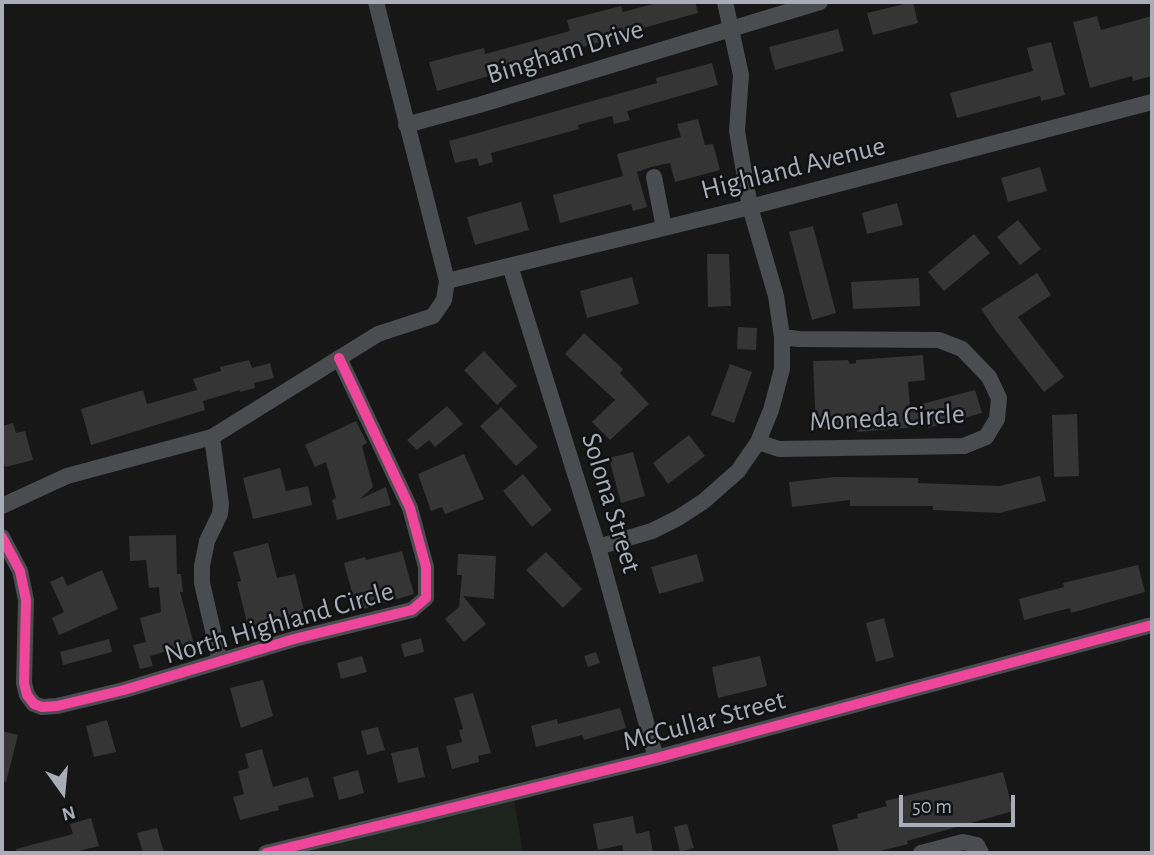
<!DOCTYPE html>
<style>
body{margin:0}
#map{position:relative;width:1154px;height:855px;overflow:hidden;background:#171717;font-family:"Alegreya Sans",sans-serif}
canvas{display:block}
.frame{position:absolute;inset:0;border:4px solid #a8adb8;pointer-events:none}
.north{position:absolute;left:28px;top:757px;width:70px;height:70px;-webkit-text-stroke:5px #111113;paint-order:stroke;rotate:165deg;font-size:19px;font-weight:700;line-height:28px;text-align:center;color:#a8adb8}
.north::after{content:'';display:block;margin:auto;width:24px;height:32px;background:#a8adb8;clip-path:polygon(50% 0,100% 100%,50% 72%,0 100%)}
.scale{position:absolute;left:899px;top:795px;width:116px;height:32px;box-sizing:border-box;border:4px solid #a8adb8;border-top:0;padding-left:9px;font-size:21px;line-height:24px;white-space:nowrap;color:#a8adb8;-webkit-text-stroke:5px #111113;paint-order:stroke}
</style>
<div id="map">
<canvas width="1154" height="855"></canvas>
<div class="frame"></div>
<div class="north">N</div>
<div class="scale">50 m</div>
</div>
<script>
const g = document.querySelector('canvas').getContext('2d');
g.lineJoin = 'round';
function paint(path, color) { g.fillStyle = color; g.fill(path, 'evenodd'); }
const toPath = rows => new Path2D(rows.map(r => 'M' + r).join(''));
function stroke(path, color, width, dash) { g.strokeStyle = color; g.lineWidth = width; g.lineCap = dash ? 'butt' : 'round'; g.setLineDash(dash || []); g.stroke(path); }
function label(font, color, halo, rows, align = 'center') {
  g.font = font + ' "Alegreya Sans",sans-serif'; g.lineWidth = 5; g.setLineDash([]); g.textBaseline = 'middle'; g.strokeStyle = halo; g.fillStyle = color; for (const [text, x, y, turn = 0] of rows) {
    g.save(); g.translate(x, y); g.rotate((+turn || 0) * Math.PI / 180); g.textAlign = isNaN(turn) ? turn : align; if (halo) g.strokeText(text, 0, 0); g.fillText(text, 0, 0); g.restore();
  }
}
paint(toPath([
 [513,793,523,853,266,853]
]), '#1d241e');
paint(toPath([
 [660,2,695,2,698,13,628,32,629,34,561,53,561,55,437,91,429,62,484,48,485,54,570,31,567,20,621,6,623,12],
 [913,2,918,23,873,35,867,13],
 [1097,16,1101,30,1152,16,1152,76,1133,81,1132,76,1090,88,1073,22],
 [838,29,844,51,775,70,769,47],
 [1051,42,1065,95,1041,101,1040,96,957,118,950,93,1033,71,1027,48],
 [712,63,718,85,627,111,630,120,614,124,612,116,578,125,579,129,491,153,493,162,479,166,477,158,455,163,449,141,657,83,656,78],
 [698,119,705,145,713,144,720,170,675,182,670,163,651,167,637,172,647,207,633,211,631,204,560,223,553,195,623,176,617,154,681,137,677,124],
 [1040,167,1047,191,1008,202,1001,178],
 [521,202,529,230,475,245,467,217],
 [897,203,903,225,867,234,862,213],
 [1018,220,1041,249,1020,265,997,237],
 [813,226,836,313,812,320,789,232],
 [974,234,990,253,944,291,928,272],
 [707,254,729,254,731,306,708,307],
 [1037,273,1051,295,1018,317,1064,377,1044,392,996,331,981,309],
 [632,277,639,304,587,318,580,291],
 [919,278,920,306,853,309,851,282],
 [738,327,757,328,756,350,737,349],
 [584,333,623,369,620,373,649,404,610,440,592,422,615,400,565,354],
 [484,351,517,386,497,405,464,370],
 [923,355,925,380,908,382,910,407,975,390,982,413,928,428,928,426,857,432,857,428,816,429,813,361,848,360,850,364,856,363,856,360],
 [249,360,252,368,270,363,274,378,254,383,255,388,240,392,240,390,203,401,205,410,91,445,81,409,143,390,147,404,197,390,193,379,221,371,220,367],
 [730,364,752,372,734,423,711,415],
 [447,406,463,424,435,447,429,440,417,450,407,440],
 [501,407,538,447,516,466,480,426],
 [1077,414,1079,476,1054,477,1052,415],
 [356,421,367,443,362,446,373,487,360,499,386,487,391,505,337,520,332,500,336,498,326,462,315,467,305,445],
 [13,423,16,433,25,431,33,460,5,467,2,455,2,426],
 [689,435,705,456,668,484,653,463],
 [633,452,645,496,621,503,609,458],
 [464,454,484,499,445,514,442,507,431,511,418,474],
 [280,468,286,491,308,486,312,505,253,519,243,478],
 [523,474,552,510,532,527,503,491],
 [1040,476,1046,501,1000,513,933,510,933,506,850,506,850,500,792,507,789,482,834,477,918,478,918,483,1000,486],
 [176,535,177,574,181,574,183,592,180,592,195,648,176,653,175,649,150,656,153,666,140,669,133,645,146,642,140,618,161,612,159,587,149,588,146,560,130,561,129,536],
 [268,543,277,578,295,574,305,614,248,627,237,582,241,581,233,552],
 [402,551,414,594,357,611,344,563,365,557,366,560],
 [546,552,582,589,563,608,526,570],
 [458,554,496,556,494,599,463,596,486,624,464,642,445,619,459,607,462,575,457,575],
 [697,554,704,581,659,594,651,567],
 [1138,565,1145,592,1071,613,1070,608,1024,620,1019,599,1064,587,1063,583],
 [102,570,118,609,59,635,52,618,64,612,50,582,63,576,67,586],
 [884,618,894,657,876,662,866,623],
 [421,638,424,652,404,657,401,644],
 [109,639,112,652,63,665,60,652],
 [596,652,600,663,588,667,584,656],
 [362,656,367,672,341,679,337,663],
 [760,656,767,686,718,698,712,667],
 [263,680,273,716,241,728,230,688],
 [473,693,491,753,478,756,479,762,452,769,446,746,462,742,459,730,463,729,454,698],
 [620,708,626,728,584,740,582,735,536,747,531,726,557,719,558,724],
 [107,720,116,752,94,757,86,726],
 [378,727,385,750,367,755,361,731],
 [2,731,18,735,6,782,2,781],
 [418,747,425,777,398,783,391,753],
 [262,749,273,787,308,777,314,797,278,806,279,810,240,820,233,797,244,794,238,771,249,768,245,754],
 [358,770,364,793,339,800,333,777],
 [1003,772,1013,811,907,841,908,844,872,853,839,853,832,825,858,818,857,814,887,806,885,801],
 [633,816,636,834,649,831,653,853,624,853,622,845,598,850,593,824],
 [91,818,99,846,70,853,17,853,16,849,73,834,70,824],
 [687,824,694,848,680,852,674,827],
 [157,828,164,853,143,853,137,833]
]), '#353536');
stroke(toPath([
 [406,125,479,105,820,2],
 [654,177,664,228],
 [510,266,598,547,656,758],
 [447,281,750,207,1152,102],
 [212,437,221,504,220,514,207,541,202,566,202,583,220,661],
 [758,442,779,449,964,446,986,437,997,419,999,398,989,377,962,349,939,340,799,339,782,337],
 [2,506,67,476,212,437,378,334,433,316,444,300,447,281,376,2],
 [2,537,20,571,26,600,24,683,27,695,34,704,42,707,57,706,124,690,294,639,412,610,426,598,426,567,410,508,339,358],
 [598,547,652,531,678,518,704,501,738,471,758,442,771,410,782,369,782,337,776,296,750,207,737,131,741,75,725,2],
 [266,853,656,758,1152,625],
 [921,853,963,842,977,845,981,853]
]), '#4b4c50', 16);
stroke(toPath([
 [2,537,20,571,26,600,24,683,27,695,34,704,42,707,57,706,124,690,294,639,412,610,426,598,426,567,410,508,339,358],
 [266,853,656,758,1152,625]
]), '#ed469a', 10);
label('28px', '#a8adb8', '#111113', [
 ["Bingham Drive",565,52,-17],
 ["Highland Avenue",793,168,-14],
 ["Moneda Circle",887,418,-3],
 ["Solona Street",611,503,73],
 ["North Highland Circle",279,623,-16],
 ["McCullar Street",704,721,-15]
]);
</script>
